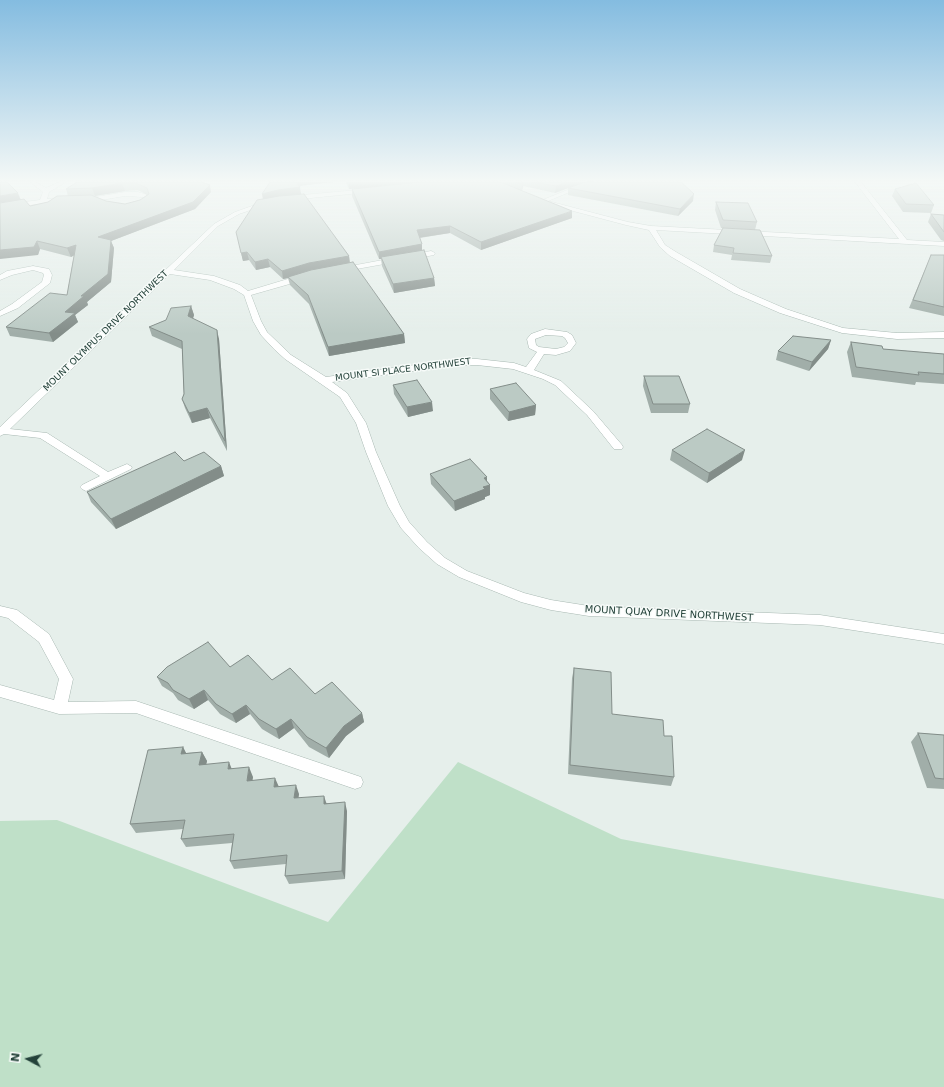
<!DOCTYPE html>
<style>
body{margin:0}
#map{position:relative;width:944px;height:1087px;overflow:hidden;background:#e6efeb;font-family:"DejaVu Sans",sans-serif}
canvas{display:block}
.north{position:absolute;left:8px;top:1039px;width:40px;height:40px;-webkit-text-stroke:3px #f7fbf9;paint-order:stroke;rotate:277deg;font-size:11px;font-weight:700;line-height:16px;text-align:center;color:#24423a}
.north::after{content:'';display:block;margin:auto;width:14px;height:18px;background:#24423a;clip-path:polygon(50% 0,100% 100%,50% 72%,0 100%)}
</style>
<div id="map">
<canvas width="944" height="1087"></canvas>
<div class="north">N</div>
</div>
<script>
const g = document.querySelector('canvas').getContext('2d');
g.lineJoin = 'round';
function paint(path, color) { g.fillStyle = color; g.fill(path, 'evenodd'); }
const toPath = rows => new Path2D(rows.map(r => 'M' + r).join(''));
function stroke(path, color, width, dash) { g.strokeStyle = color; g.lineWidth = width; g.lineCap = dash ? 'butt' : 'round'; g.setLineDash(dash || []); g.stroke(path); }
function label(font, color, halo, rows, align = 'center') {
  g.font = font + ' "DejaVu Sans",sans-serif'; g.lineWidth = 3; g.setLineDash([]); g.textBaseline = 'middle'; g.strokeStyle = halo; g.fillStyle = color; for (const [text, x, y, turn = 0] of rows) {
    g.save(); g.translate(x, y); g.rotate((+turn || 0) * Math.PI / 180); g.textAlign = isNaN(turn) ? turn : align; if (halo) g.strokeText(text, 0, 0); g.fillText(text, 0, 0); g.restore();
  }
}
paint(toPath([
 [458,762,621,839,944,899,944,1087,0,1087,0,821,57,820,328,922]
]), '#bfe0c8');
const minor = toPath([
 [30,182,36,182,46,188,59,182,66,182,49,192,47,199,95,197,125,192,138,192,148,195,150,200,138,207,135,205,144,199,143,197,125,196,95,201,53,202,0,209,0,205,40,200,43,192,30,182],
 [587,182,594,182,548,201,628,222,651,226,899,239,855,182,861,182,907,240,944,242,944,246,656,230,665,245,676,252,740,289,786,309,843,328,897,333,944,332,944,338,897,339,842,333,780,313,734,293,670,256,660,247,649,230,626,225,543,203,540,201,587,182],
 [368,189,371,191,370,192,291,200,288,198,291,196,368,189],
 [269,200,272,202,271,203,239,214,218,226,174,270,214,276,240,285,248,291,301,275,307,275,307,279,251,295,261,321,267,332,291,355,326,377,459,359,477,359,514,363,526,367,537,352,529,348,527,339,531,334,545,329,567,332,572,335,576,343,570,351,556,355,544,354,534,370,561,381,593,411,622,445,623,447,622,449,614,449,587,415,555,385,543,379,513,369,477,365,459,365,332,382,347,393,366,423,376,452,400,506,409,522,427,542,445,558,467,571,524,593,551,600,589,606,820,615,944,634,944,644,820,625,589,616,551,610,521,602,459,577,437,564,419,548,401,528,388,506,366,452,356,423,340,397,285,359,274,349,261,335,253,321,244,295,234,289,210,280,170,274,10,429,47,433,108,472,127,464,132,467,131,469,86,491,82,489,80,487,82,485,100,476,40,438,4,434,0,436,0,427,214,224,235,212,269,200],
 [546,335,562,336,565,338,568,343,564,347,556,349,539,347,536,345,535,339,546,335],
 [431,251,435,253,434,255,340,272,336,270,340,268,431,251],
 [33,266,49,269,52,275,50,283,18,308,0,316,0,311,12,304,42,282,44,275,43,273,33,270,12,275,0,280,0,275,7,271,33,266],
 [0,606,17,610,49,634,73,679,68,702,136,701,361,777,363,782,361,787,355,789,136,713,59,714,0,697,0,685,54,700,59,679,39,642,8,618,0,616,0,606]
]);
stroke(minor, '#a8b8b2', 1);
paint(minor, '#fff');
paint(toPath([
 [77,182,201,182,211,192,195,209,111,241,114,248,111,282,87,302,88,305,75,315,78,322,53,342,10,336,6,327,67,295,74,255,71,257,40,249,38,255,18,193,21,200,30,206,48,202,68,196,66,189],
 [138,190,147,195,140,200,125,204,106,201,93,196,125,191],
 [270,182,333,182,298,186,301,194,349,256,350,263,404,334,405,343,329,356,309,304,290,285,288,278,283,279,270,267,256,270,249,260,243,261,236,232,263,199],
 [346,182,500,182,572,218,481,250,450,233,420,238,422,250,434,278,435,286,394,293,382,266,381,259,379,259,352,196,352,189,387,185,349,189],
 [501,182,584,182,555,193,523,186,522,191],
 [568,188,693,201,678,216,568,195],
 [895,189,934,205,931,213,903,212,892,196],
 [716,202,757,222,755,230,721,228,715,210],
 [931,214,944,215,944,241,941,240,928,222],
 [723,228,772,256,770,263,731,260,732,255,713,252,714,245],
 [931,255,944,255,944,316,909,308],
 [191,306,194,315,193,318,219,339,227,451,210,418,192,423,185,408,182,399,184,394,182,349,152,336,149,327,166,320],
 [831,340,828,349,809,371,776,360,778,351],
 [851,342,883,349,944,354,944,384,916,382,915,385,852,377,847,352],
 [644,376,690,404,688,413,651,413,643,386],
 [393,385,433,411,408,417,394,394],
 [490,389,536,405,535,415,508,421,490,399],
 [672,450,742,460,707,483,670,460],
 [184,461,221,466,224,476,116,529,91,502,87,492],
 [430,474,487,481,490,485,490,495,485,497,485,499,455,511,431,484],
 [230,667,315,694,362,713,364,722,346,736,329,758,309,747,294,728,279,739,262,729,250,714,236,723,220,714,208,700,194,709,178,700,173,693,162,686,157,677],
 [574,668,612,714,674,777,671,786,568,774,572,678],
 [918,733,944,735,944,789,927,788,911,742],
 [183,747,186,753,202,752,207,761,206,764,232,769,253,777,252,780,278,787,299,794,298,798,327,803,347,811,345,879,289,884,285,876,286,864,234,869,230,861,232,843,186,847,181,839,183,829,136,833,130,824]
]), '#a1aea9');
paint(toPath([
 [294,182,333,182,295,186],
 [349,182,424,182,349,189],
 [523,182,523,186,522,191,522,184],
 [567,182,584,182,555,193,556,186],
 [122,183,125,191,95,196,92,188],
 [210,185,211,192,195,209,111,241,114,248,111,282,87,302,88,305,75,315,78,322,53,342,49,333,65,312,81,296,98,237],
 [300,187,301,194,263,200,262,194,278,190],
 [18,193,21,201,0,203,0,196],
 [694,194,693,201,678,216,680,209],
 [572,211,572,218,481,250,481,242],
 [450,226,450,233,417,238,417,230],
 [37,241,40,249,38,255,0,259,0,250],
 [422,244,422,252,381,257,381,259,379,259,379,252],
 [76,245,79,253,71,257,67,248],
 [247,252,249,260,243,261,241,253],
 [349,256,350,265,288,277,288,278,283,279,282,271,309,263],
 [268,259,270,267,256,270,255,262],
 [434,278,435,286,394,293,393,284],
 [191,306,194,315,191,325,188,316],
 [217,330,219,339,227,451,225,441],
 [404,334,405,343,329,356,328,347],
 [831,340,828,349,809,371,812,362],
 [432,402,433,411,408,417,407,407],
 [536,405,535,415,508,421,509,412],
 [207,408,210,418,192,423,189,413],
 [745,450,742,460,707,483,709,473],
 [221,466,224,476,116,529,111,519],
 [487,477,487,486,490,485,490,495,485,497,485,499,455,511,454,501,484,478],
 [204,690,208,700,194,709,189,699],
 [246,705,250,714,236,723,232,714],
 [362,713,364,722,346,736,329,758,326,748,344,726],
 [291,719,294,728,279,739,276,729],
 [183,747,188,757,181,754],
 [202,752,207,761,204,774,199,765],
 [229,762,233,772,228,769],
 [249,767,253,777,251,790,247,781],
 [275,778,279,787,274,787],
 [296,785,299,794,297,807,294,798],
 [324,796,327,805,324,804],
 [345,802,347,811,345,879,342,871]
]), '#838d89');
const building = toPath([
 [0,182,7,182,18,193,0,196,0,182],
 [77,182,201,182,210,185,193,202,98,237,111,240,108,274,81,296,84,296,65,312,75,313,49,333,6,327,50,293,67,295,76,245,67,248,37,241,34,247,0,250,0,203,24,199,30,206,48,202,57,196,91,195,106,201,125,204,140,200,149,194,147,188,136,183,122,183,92,188,66,189,77,182],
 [270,182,296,182,300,187,278,190,262,194,270,182],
 [420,182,500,182,508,185,572,211,481,242,450,226,417,230,422,244,379,252,352,189,420,182],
 [517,182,523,182,522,184,517,182],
 [533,182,567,182,556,186,533,182],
 [585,182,681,182,694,194,680,209,568,188,585,182],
 [916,183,934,205,906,204,895,189,916,183],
 [304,194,349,256,309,263,282,271,268,259,255,262,247,252,241,253,236,232,257,200,279,196,304,194],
 [716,202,748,203,757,222,723,220,716,202],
 [931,214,944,215,944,232,931,214],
 [723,228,760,230,772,256,733,253,734,248,714,245,723,228],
 [424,250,434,278,393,284,381,257,424,250],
 [931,255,944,255,944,307,913,300,931,255],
 [353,262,404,334,328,347,308,295,288,277,311,270,353,262],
 [191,306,188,316,217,330,225,441,207,408,189,413,182,399,184,394,182,341,149,327,166,320,171,308,191,306],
 [793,336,831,340,812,362,778,351,793,336],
 [851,342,882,346,883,349,944,354,944,374,918,372,919,375,856,367,851,342],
 [644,376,679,376,690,404,653,404,644,376],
 [417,380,432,402,407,407,393,385,417,380],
 [516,383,536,405,509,412,490,389,516,383],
 [707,429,745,450,709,473,672,450,707,429],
 [175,452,184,461,204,452,221,466,111,519,87,492,175,452],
 [470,459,487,477,484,478,490,485,483,487,485,489,454,501,430,474,470,459],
 [208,642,230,667,248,655,272,680,290,668,315,694,332,682,362,713,344,726,326,748,307,737,291,719,276,729,259,719,246,705,232,714,216,704,204,690,189,699,173,690,168,683,157,677,167,667,208,642],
 [574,668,611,672,612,714,663,720,664,736,672,736,674,777,570,765,574,668],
 [918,733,944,735,944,779,935,778,918,733],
 [183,747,181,754,202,752,199,765,229,762,228,769,249,767,247,781,275,778,274,787,296,785,294,798,324,796,324,804,345,802,342,871,285,876,287,855,230,861,234,834,181,839,185,820,130,824,148,750,183,747]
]);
paint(building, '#bbcac4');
stroke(building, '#838d89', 1);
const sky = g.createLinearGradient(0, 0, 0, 334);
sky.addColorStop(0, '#84bce0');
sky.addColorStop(0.54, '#f4f8f6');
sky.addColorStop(1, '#f4f8f600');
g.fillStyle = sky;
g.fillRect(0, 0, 944, 334);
label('9px', '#24423a', '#f7fbf9', [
 ["MOUNT OLYMPUS DRIVE NORTHWEST",106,331,-44],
 ["MOUNT SI PLACE NORTHWEST",403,370,-7]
]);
label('10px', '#24423a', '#f7fbf9', [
 ["MOUNT QUAY DRIVE NORTHWEST",669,614,3]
]);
</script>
